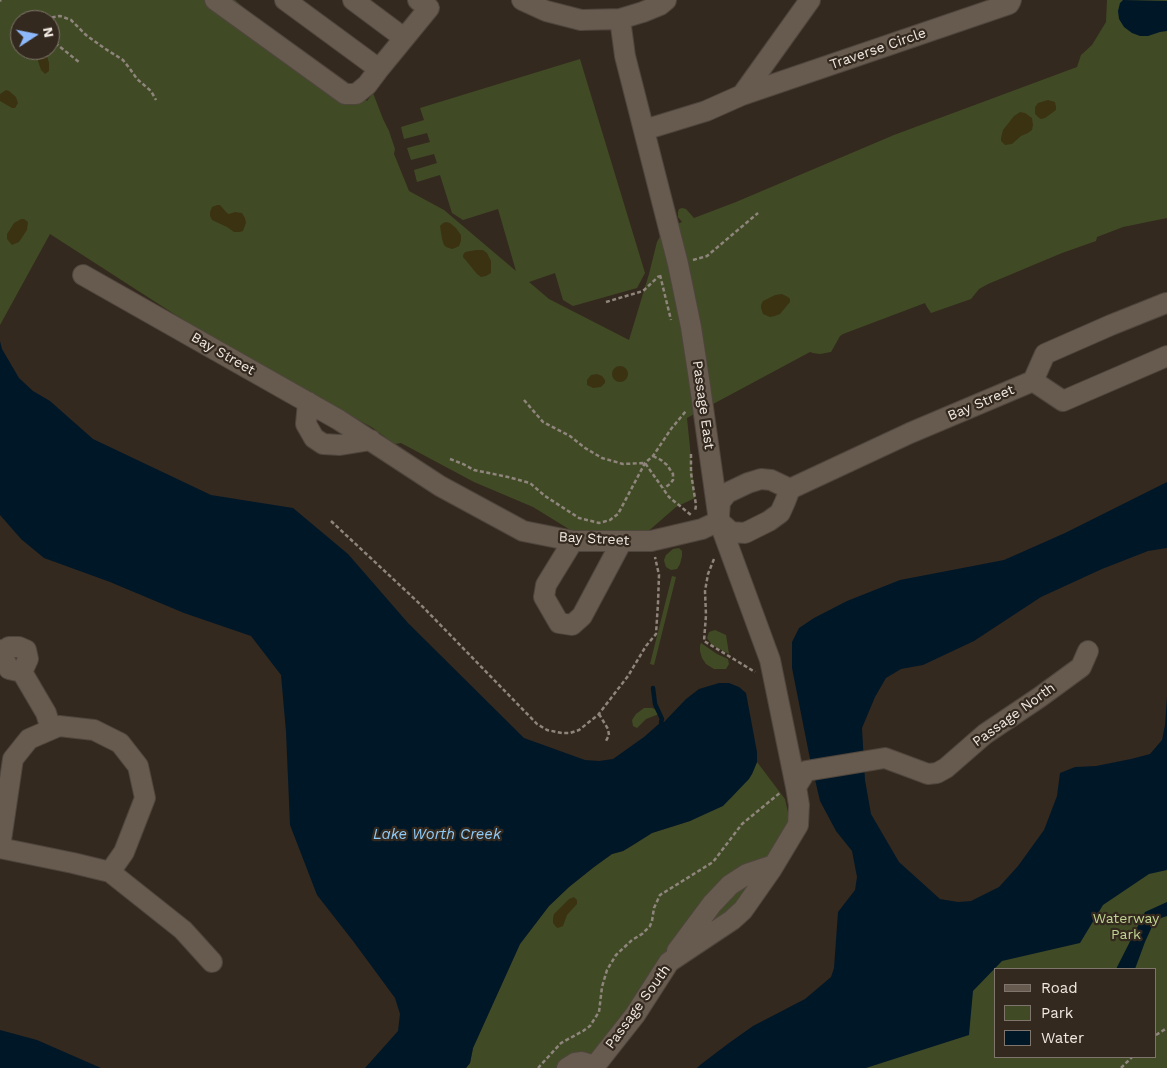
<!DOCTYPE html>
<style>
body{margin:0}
#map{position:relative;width:1167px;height:1068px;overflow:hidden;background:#34291e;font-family:"Work Sans",sans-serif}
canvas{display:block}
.legend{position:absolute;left:994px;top:968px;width:162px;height:90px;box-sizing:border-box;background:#34291e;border:1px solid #7f756c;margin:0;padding:6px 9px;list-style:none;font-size:15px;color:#f0e8e1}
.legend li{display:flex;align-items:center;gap:10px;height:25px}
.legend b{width:25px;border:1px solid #7f756c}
.north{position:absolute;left:10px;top:10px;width:50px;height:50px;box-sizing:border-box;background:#34291e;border:1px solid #7f756c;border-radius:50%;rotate:79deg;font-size:14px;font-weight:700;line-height:20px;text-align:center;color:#f0e8e1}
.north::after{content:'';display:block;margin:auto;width:18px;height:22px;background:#8db9fc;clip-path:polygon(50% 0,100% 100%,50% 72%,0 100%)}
</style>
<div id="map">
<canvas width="1167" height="1068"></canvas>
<ul class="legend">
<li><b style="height:6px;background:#675a4e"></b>Road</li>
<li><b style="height:14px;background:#404b26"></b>Park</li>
<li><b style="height:14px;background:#001728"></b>Water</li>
</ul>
<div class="north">N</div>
</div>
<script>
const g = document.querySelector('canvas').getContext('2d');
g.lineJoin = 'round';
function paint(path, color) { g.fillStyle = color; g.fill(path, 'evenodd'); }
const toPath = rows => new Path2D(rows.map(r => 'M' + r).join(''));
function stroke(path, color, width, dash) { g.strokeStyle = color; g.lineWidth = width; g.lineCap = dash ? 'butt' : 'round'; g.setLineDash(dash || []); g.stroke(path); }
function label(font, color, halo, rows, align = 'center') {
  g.font = font + ' "Work Sans",sans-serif'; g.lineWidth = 4.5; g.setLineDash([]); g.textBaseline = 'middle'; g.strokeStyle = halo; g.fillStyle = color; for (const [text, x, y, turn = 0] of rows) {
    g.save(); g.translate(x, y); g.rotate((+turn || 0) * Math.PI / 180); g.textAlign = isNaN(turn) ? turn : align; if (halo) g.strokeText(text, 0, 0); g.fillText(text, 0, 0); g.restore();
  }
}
paint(toPath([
 [0,0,235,0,344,97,360,97,367,101,373,93,383,119,389,131,395,149,394,154,409,191,444,210,516,271,498,209,463,220,452,213,440,175,417,182,414,170,437,163,434,154,411,160,407,148,430,142,427,133,404,139,401,127,424,120,420,108,580,59,645,273,637,288,573,306,563,300,555,273,529,282,549,299,629,340,649,274,657,242,664,229,682,222,678,217,678,212,679,209,682,208,686,209,694,218,736,202,894,135,1077,67,1081,55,1092,45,1106,22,1107,0,1167,0,1167,218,1123,227,1097,237,1096,241,1062,253,988,284,979,289,971,299,931,313,927,307,925,303,843,334,840,336,831,352,820,354,813,353,810,352,687,418,695,498,676,507,645,534,605,530,572,531,533,507,474,482,401,443,395,444,389,440,373,428,202,332,50,234,0,325],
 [20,20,50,20,50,50,20,50],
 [679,548,682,551,682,556,680,564,677,569,671,570,666,567,665,564,664,560,666,555,673,549],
 [672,576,676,577,654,665,650,664],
 [715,630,726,635,729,654,712,645,707,638,709,632],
 [701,643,717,654,728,659,729,664,726,669,714,669,706,664,702,658,700,651,700,646],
 [644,708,652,708,659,711,659,714,646,719,637,728,633,726,632,720,636,714],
 [757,762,785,799,792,831,746,897,708,931,584,1068,466,1068,470,1063,473,1048,520,944,549,906,569,887,594,867,612,854,623,851,633,845,652,833,690,821,731,798,752,774],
 [1167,858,1167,1068,847,1068,1009,946],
 [996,969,1156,969,1156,1057,996,1057]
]), '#404b26');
paint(toPath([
 [42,52,44,52,47,56,49,63,49,71,45,74,41,70,38,61,38,54],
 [6,90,9,91,16,97,18,103,15,108,12,108,0,101,0,94],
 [1048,100,1055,102,1056,107,1056,110,1045,118,1041,119,1039,118,1035,114,1035,107,1038,103],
 [1020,112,1025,113,1032,118,1033,125,1032,130,1028,133,1021,136,1012,144,1005,145,1001,141,1001,138,1003,130,1014,116],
 [217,205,220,205,227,213,229,214,235,212,242,213,245,218,246,223,243,231,240,232,234,232,227,227,212,220,210,216,210,212,212,207],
 [21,219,24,219,28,222,27,230,19,242,12,245,11,244,7,239,7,234,14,223],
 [446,222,450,223,456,228,461,235,461,241,459,246,455,248,452,249,446,247,444,245,442,239,440,226,443,223],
 [476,250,483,250,487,253,491,261,491,273,486,276,481,277,477,274,463,257,463,255,465,252],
 [782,294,788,297,790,299,790,302,780,314,775,316,770,317,763,314,761,308,761,305,763,301,775,295],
 '612 374a8 8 0 1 1 16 0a8 8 0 1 1-16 0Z',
 [597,374,602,376,605,380,605,383,601,387,593,388,587,385,587,380,591,375],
 [574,897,577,900,577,904,567,915,563,926,558,928,556,927,553,923,553,918,554,914,569,899]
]), '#3b3212');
paint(toPath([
 [1123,0,1167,1,1167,31,1160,32,1148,36,1140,36,1132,33,1124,27,1119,19,1118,11,1120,3],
 [0,341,2,349,19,378,33,391,50,401,93,439,211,495,293,508,348,554,408,623,524,738,585,760,599,761,613,759,644,737,661,722,664,722,686,699,699,689,719,683,729,683,739,687,746,693,757,752,757,762,752,774,749,779,723,806,690,821,652,833,633,845,623,851,612,854,594,867,569,887,549,906,520,944,473,1048,470,1063,466,1068,365,1068,398,1031,400,1014,395,998,353,941,317,895,290,825,286,732,281,675,251,636,184,613,110,582,44,558,21,539,0,515],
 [1167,482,1167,548,1148,551,1102,569,1041,597,974,641,923,665,901,669,886,678,875,697,862,728,865,780,871,814,899,862,940,899,958,902,971,901,999,887,1018,866,1044,830,1057,796,1060,773,1075,767,1096,766,1131,759,1150,754,1162,740,1165,725,1167,696,1167,870,1149,874,1103,905,1080,943,1002,961,973,991,969,1035,866,1068,697,1068,700,1065,729,1043,753,1026,805,999,831,977,834,968,838,912,855,890,857,877,852,851,836,831,820,801,809,754,792,668,792,642,799,628,814,618,847,601,900,580,1004,560,1065,533],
 [1167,902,1167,916,1155,920,1145,942,1135,969,1116,969,1145,912],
 [0,1030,37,1040,101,1068,0,1068]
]), '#001728');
stroke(toPath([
 [653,688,655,704,662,719,661,722]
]), '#001728', 4.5);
const minor = toPath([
 [215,0,345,94,356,94,367,85,379,69,285,0],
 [353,0,404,38],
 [522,0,546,11,581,20,620,19,643,12,660,5,666,0],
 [379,69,429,8,418,0],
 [742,95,1009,4,1011,0],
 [644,130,706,111,742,95,810,0],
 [83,275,339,420,440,486,523,531,573,541,651,541,702,529,719,521,731,532,745,533,769,521,780,513,785,502,790,489,910,433,1033,381,1045,354,1111,325,1166,303,1167,303],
 [1033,381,1063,401,1167,356],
 [308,402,306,424,314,438,323,444,340,445,371,440],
 [719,516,720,502,727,493,748,483,761,479,771,480,790,489],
 [573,541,546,585,544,597,559,623,572,625,582,616,622,541],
 [0,650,2,652,5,661,9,669,22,672,46,713,51,729],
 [2,652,9,647,19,647,26,650,28,659,22,672],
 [796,787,806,771,885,758,928,774,937,773,946,768,985,734,1040,697,1081,667,1088,651],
 [0,847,13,759,29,739,59,726,94,730,120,743,138,766,145,798,124,852,110,872],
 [0,848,73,863,110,872,183,930,212,962],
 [677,951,712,904,730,885,747,874,774,865],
 [594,1067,635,1015,669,962,732,920,743,910,771,870,798,825,799,805,796,787,770,660,719,521,699,379,691,327,678,264,625,56,620,19],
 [567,1068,575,1063,582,1062,589,1064,595,1068]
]);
stroke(minor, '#4e453c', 22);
stroke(toPath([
 [0,1,1,0],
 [46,20,48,18,60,16,71,20,86,35,104,48,123,60,130,69,137,79,151,91,156,100],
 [50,39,79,62],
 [693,260,707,256,758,213],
 [660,275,671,320],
 [606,302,643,291,659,276],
 [524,400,543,422,570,436,585,448,602,458,623,464,645,463,669,497,691,515],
 [691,454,691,473,696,505,695,512],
 [653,456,661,460,667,465,673,474,673,480,670,484,664,488],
 [450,459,463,464,474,470,508,477,530,483,545,496,579,518,599,523,610,520,618,514,645,463,653,456,671,429,686,411],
 [331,521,421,605,537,724,547,730,562,733,570,733,579,730,598,715,628,676,646,646,656,634,658,603,659,575,655,557],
 [714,559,708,574,705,591,706,615,704,641,755,672],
 [599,714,608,729,609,735,605,743],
 [1156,1035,1167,1028],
 [538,1068,561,1043,583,1031,590,1026,595,1018,599,1012,602,987,607,970,616,955,632,940,642,934,650,926,652,921,654,908,660,895,713,862,742,824,781,792],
 [1121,1068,1132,1057]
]), '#8f857c', 2.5, [4, 2.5]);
stroke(minor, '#675a4e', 20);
label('14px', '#f0e8e1', '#34291e', [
 ["Traverse Circle",878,49,-19],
 ["Bay Street",223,354,30],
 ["Bay Street",981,403,-23],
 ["Passage East",703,405,82],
 ["Bay Street",594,539,3],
 ["Passage North",1014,715,-36],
 ["Passage South",638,1007,-54]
]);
label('14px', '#c0d493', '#34291e', [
 ["Waterway",1126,919],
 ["Park",1126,935]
]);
label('italic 15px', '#8ecbf8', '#34291e', [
 ["Lake Worth Creek",437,835]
]);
</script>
